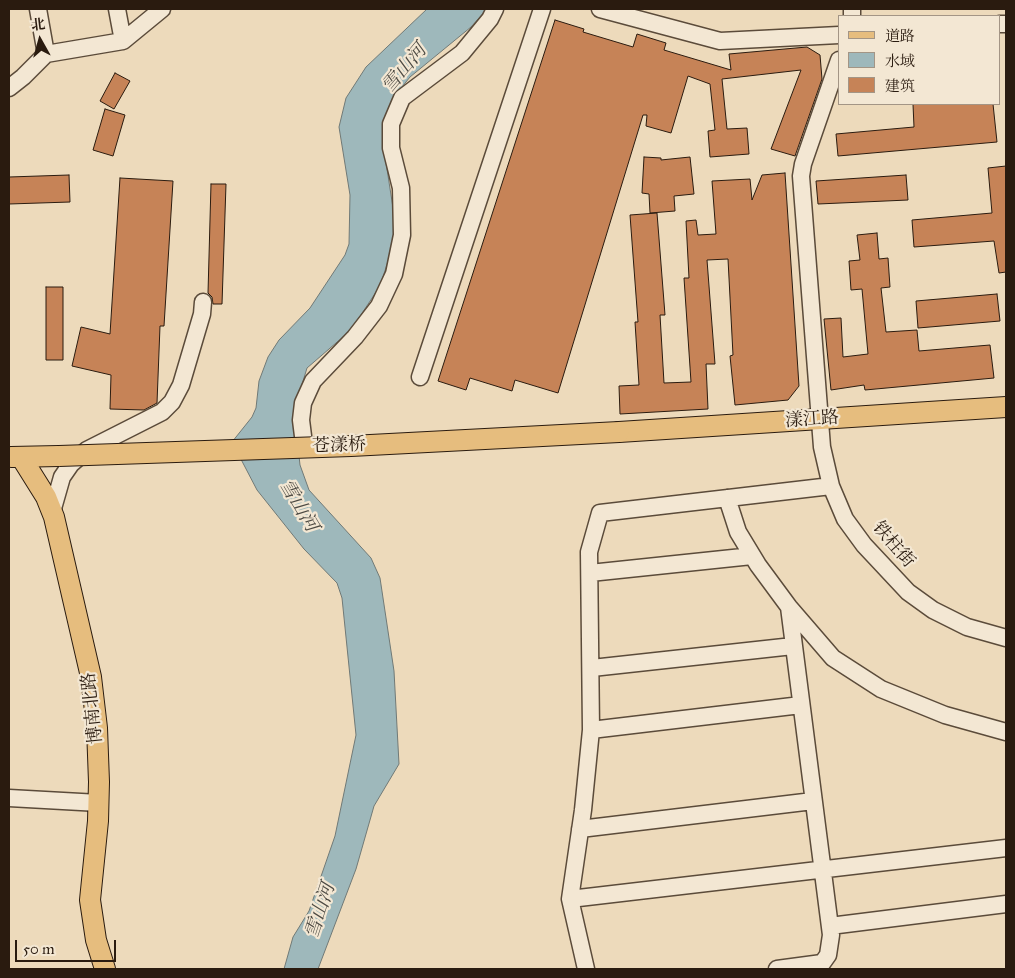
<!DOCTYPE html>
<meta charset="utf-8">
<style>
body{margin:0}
#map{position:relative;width:1015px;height:978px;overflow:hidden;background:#eddabb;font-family:"IM FELL Great Primer","Noto Serif SC",serif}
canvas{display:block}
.frame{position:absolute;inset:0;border:10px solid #2a1b0f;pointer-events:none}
.legend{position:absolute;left:838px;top:15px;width:162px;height:90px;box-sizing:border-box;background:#f3e7d3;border:1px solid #a39585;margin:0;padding:6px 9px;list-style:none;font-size:15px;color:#2a1b0f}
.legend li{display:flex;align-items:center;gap:10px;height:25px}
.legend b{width:25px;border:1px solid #a39585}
.north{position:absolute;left:15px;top:15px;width:50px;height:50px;-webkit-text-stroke:4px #f3e7d3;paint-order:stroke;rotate:353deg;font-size:14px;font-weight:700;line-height:20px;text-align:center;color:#2a1b0f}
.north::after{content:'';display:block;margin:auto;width:18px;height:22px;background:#2a1b0f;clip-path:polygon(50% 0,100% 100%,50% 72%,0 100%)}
.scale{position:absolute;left:15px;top:940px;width:101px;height:22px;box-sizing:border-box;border:2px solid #2a1b0f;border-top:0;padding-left:6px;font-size:15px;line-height:18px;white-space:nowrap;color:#2a1b0f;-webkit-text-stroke:4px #f3e7d3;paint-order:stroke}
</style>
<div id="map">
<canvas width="1015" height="978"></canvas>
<div class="frame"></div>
<ul class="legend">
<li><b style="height:6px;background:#e6bd7e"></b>道路</li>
<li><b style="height:14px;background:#9eb8bb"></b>水域</li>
<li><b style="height:14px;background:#c68357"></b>建筑</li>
</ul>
<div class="north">北</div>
<div class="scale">50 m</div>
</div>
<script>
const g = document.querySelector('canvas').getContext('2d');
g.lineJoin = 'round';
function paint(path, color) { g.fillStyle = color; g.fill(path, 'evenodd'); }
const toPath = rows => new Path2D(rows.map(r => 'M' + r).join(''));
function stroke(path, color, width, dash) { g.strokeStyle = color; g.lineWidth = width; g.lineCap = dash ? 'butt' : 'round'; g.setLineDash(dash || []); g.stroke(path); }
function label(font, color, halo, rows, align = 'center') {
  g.font = font + ' "IM FELL Great Primer","Noto Serif SC",serif'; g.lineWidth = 4.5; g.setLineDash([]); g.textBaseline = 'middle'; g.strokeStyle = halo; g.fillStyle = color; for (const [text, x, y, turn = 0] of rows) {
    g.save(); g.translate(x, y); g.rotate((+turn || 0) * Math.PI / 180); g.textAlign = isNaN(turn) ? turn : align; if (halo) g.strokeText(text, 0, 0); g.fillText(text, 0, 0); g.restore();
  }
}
const water = toPath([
 [427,9,487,9,471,27,410,77,393,98,385,156,395,221,393,246,380,286,351,330,307,368,294,411,300,465,309,490,371,558,380,578,394,671,399,764,374,806,356,869,318,969,284,969,293,937,309,911,335,836,356,735,342,598,337,583,304,549,257,490,232,442,252,417,256,408,259,381,268,357,279,340,310,308,345,255,349,244,350,195,339,127,346,98,366,67,427,9]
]);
paint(water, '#9eb8bb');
stroke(water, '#707976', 1);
const building = toPath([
 [555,20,584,29,583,32,633,47,637,34,666,43,664,50,731,70,729,54,807,47,820,55,822,79,795,156,771,149,801,70,722,79,727,129,747,128,749,154,710,157,708,131,715,130,710,84,688,76,671,133,646,126,647,115,643,115,558,393,515,380,512,391,470,378,466,390,438,381,555,20],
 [115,73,130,81,114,109,100,101,115,73],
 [913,104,993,104,997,142,838,156,836,134,914,127,913,104],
 [105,109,125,115,113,156,93,150,105,109],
 [644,157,661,158,661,160,690,157,694,194,674,196,675,211,650,213,649,194,642,193,644,157],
 [1006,166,1006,272,999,273,994,241,914,247,912,220,992,213,988,168,1006,166],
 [785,173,799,386,788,400,735,405,730,356,733,355,728,259,707,260,715,364,706,364,708,409,620,414,619,386,639,385,635,322,638,322,630,215,657,213,665,315,660,315,664,383,691,382,684,278,689,278,686,221,696,220,698,235,716,234,712,181,750,179,752,200,762,175,785,173],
 [69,175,70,202,9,204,9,177,69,175],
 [906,175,908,200,818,204,816,181,906,175],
 [120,178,173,181,164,326,160,326,157,403,144,410,110,409,111,375,72,366,81,327,110,334,120,178],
 [211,184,226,184,222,304,213,304,212,297,208,293,211,184],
 [877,233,879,259,888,258,890,287,881,288,886,332,917,330,919,351,990,345,994,378,865,390,864,385,831,390,824,319,841,318,843,357,868,354,862,289,851,290,849,261,860,260,857,235,877,233],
 [46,287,63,287,63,360,46,360,46,287],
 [997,294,1000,321,918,328,916,301,997,294]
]);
paint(building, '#c68357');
stroke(building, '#2a1b0f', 1);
const minor = toPath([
 [117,9,123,41],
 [600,9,720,41,839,35],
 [852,9,852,16],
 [999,24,1006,24],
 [46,54,123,41,162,9],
 [839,60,803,164,801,176,822,447,831,486,845,519,864,545,908,592,933,610,967,627,1006,638],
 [9,88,23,77,46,54,38,9],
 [420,377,542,9],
 [303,436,301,420,303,403,313,381,355,337,379,306,394,274,402,235,401,188,391,148,391,124,402,98,462,53,490,19,495,9],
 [727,498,738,532,758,565,789,607,833,658,881,689,945,715,1006,732],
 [52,512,62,477,71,464,87,450,162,412,172,402,181,385,202,314,203,302],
 [590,573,752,556],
 [789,607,831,935,828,955,818,969],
 [592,668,793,646],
 [591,730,801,705],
 [9,798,99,803],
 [580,829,813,801],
 [570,899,1006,848],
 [830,926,1006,904],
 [586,969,570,899,583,810,591,730,589,552,600,513,831,486],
 [777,969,822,963]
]);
const major = toPath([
 [619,432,1006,407],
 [11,457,59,456],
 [21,457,46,497,54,517,91,677,97,728,99,782,98,821,90,900,96,940,105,969]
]);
stroke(minor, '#5b4b3a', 19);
stroke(major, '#2a1b0f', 22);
stroke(minor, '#f3e7d3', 16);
stroke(major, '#e6bd7e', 20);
const majorBridge = toPath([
 [59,456,351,446,619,432]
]);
stroke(majorBridge, '#2a1b0f', 22, []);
stroke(majorBridge, '#e6bd7e', 20);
label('18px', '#2a1b0f', '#f3e7d3', [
 ["漾江路",812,420,-4],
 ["苍漾桥",339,446,-2],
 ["铁柱街",893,545,49],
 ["博南北路",93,708,-96]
]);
label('italic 19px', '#4d4a43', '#f3e7d3', [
 ["雪山河",405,69,-50],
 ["雪山河",298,506,59],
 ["雪山河",321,911,-72]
]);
</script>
